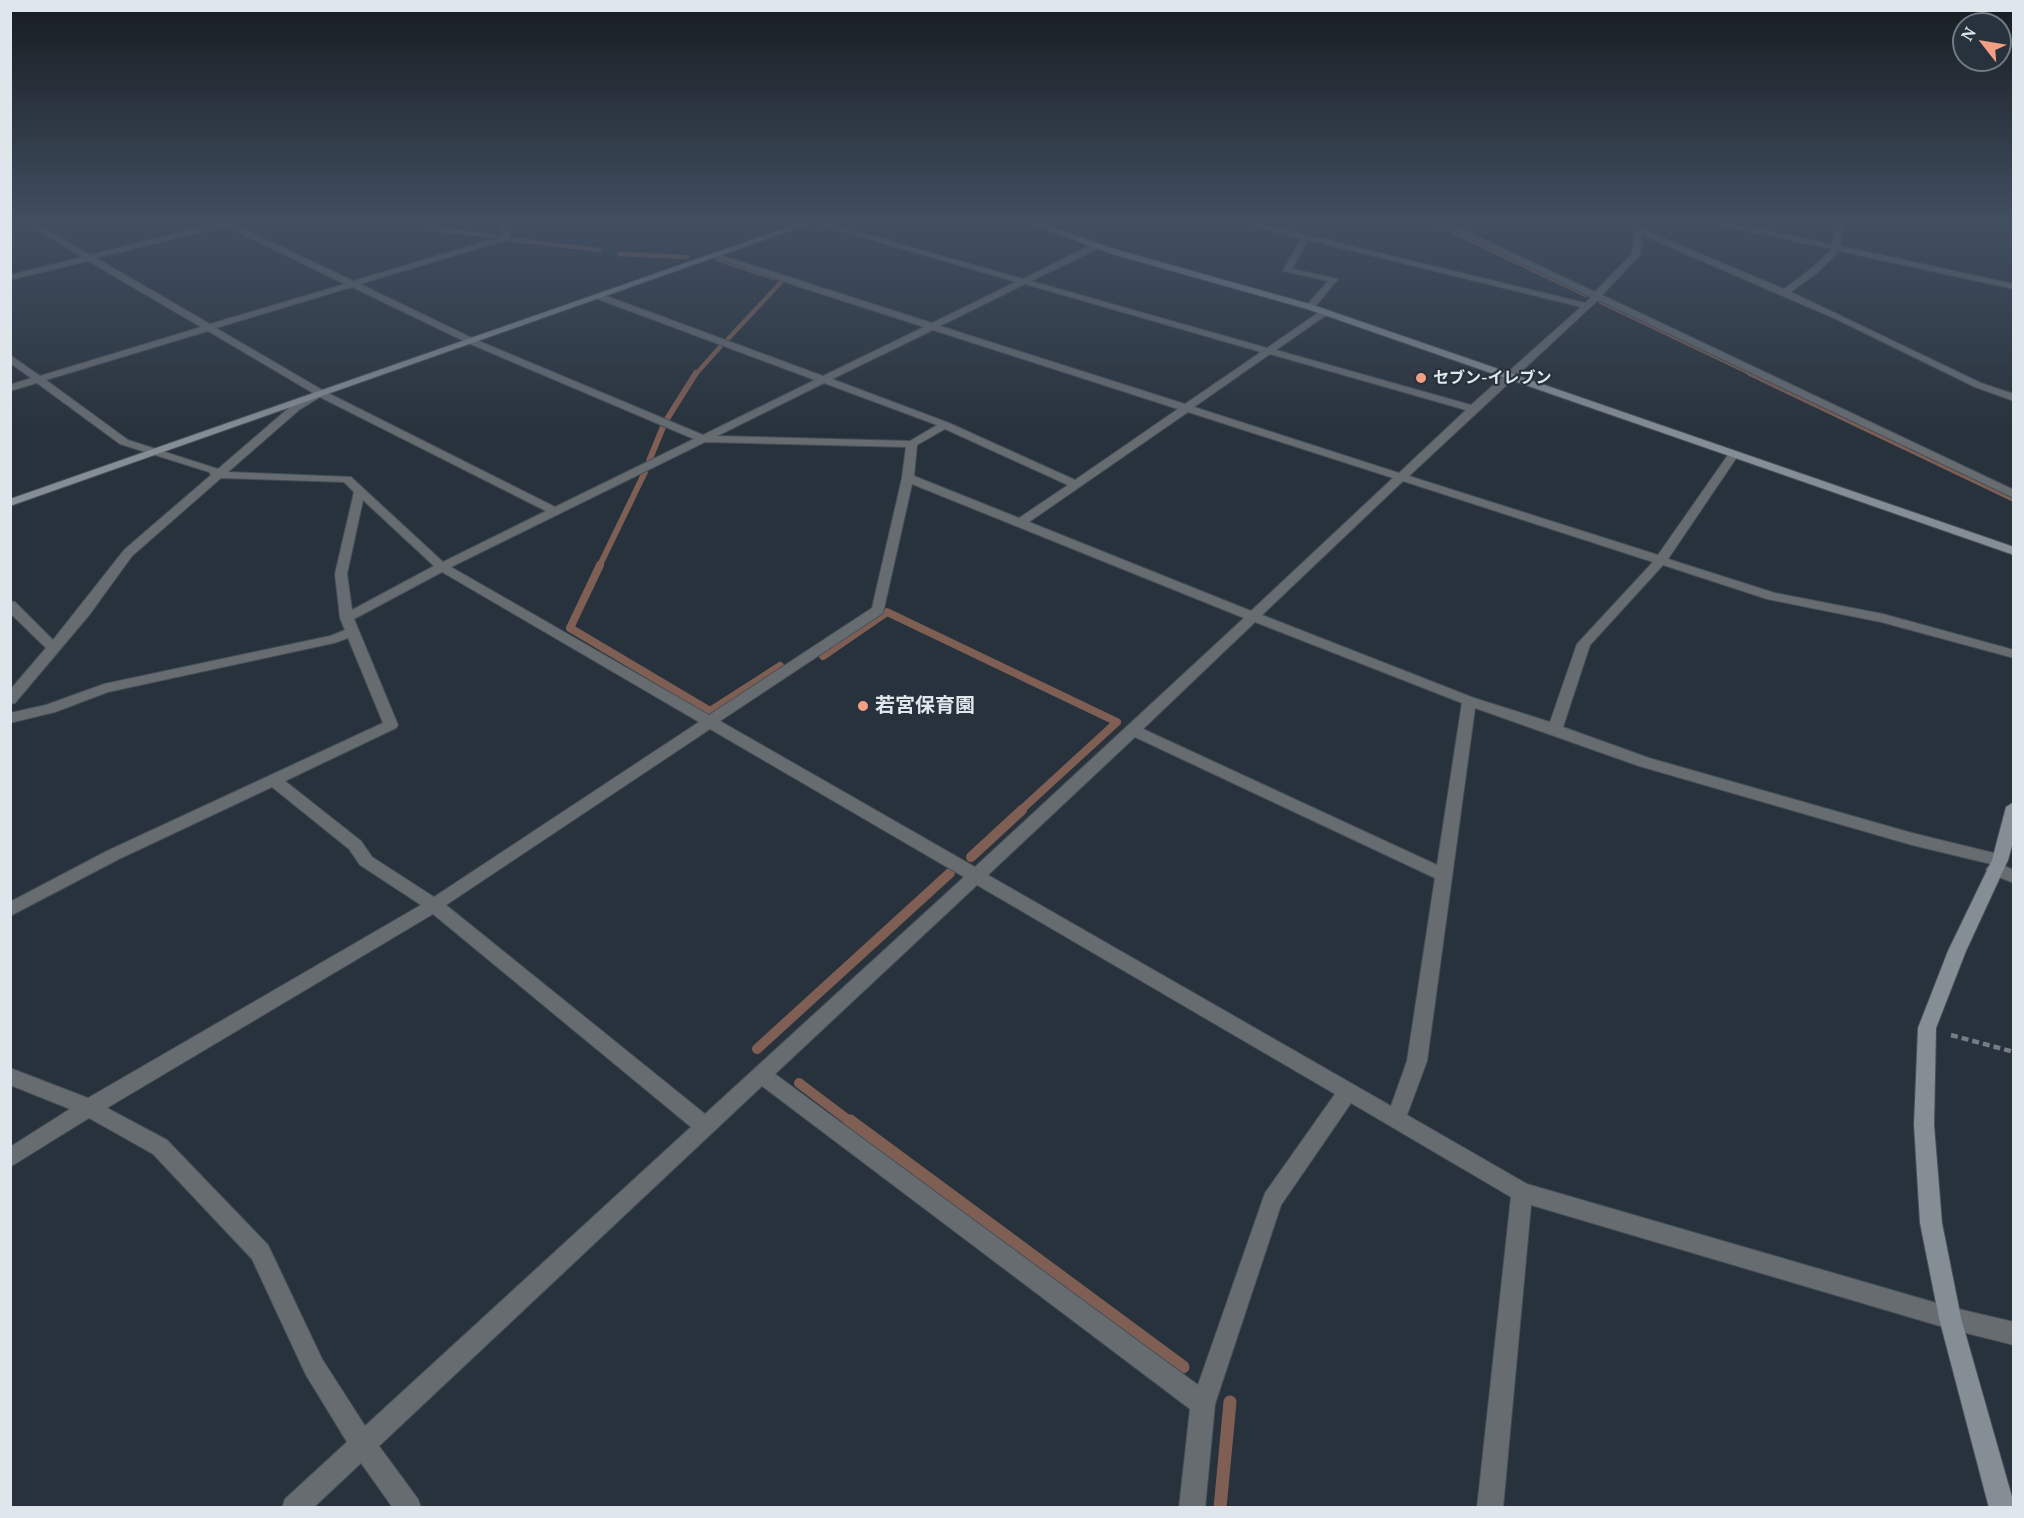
<!DOCTYPE html>
<meta charset="utf-8">
<style>
body{margin:0}
#map{position:relative;width:2024px;height:1518px;overflow:hidden;background:#28323c;font-family:"PT Serif",serif}
canvas{display:block}
.frame{position:absolute;inset:0;border:12px solid #dfe6ec;pointer-events:none}
.north{position:absolute;left:1952px;top:12px;width:60px;height:60px;box-sizing:border-box;background:#28323c;border:2px solid #717a82;border-radius:50%;rotate:301deg;font-size:16px;font-weight:700;line-height:24px;text-align:center;color:#dfe6ec}
.north::after{content:'';display:block;margin:auto;width:21px;height:27px;background:#f39f85;clip-path:polygon(50% 0,100% 100%,50% 72%,0 100%)}
</style>
<div id="map">
<canvas width="2024" height="1518"></canvas>
<div class="frame"></div>
<div class="north">N</div>
</div>
<script>
const g = document.querySelector('canvas').getContext('2d');
g.lineJoin = 'round';
const toPath = rows => new Path2D(rows.map(r => 'M' + r).join(''));
function stroke(path, color, width, dash) { g.strokeStyle = color; g.lineWidth = width; g.lineCap = dash ? 'butt' : 'round'; g.setLineDash(dash || []); g.stroke(path); }
function paint(path, color) { g.fillStyle = color; g.fill(path, 'evenodd'); }
function label(font, color, halo, rows, align = 'center') {
  g.font = font + ' "PT Serif","Noto Sans JP",serif'; g.lineWidth = 4.5; g.setLineDash([]); g.textBaseline = 'middle'; g.strokeStyle = halo; g.fillStyle = color; for (const [text, x, y, turn = 0] of rows) {
    g.save(); g.translate(x, y); g.rotate((+turn || 0) * Math.PI / 180); g.textAlign = isNaN(turn) ? turn : align; if (halo) g.strokeText(text, 0, 0); g.fillText(text, 0, 0); g.restore();
  }
}
stroke(toPath([
 [425,223,441,230,494,236],
 [1434,223,1586,295],
 [506,239,599,250],
 [619,254,687,257],
 [717,259,774,278],
 [1601,302,1754,375],
 [728,339,782,281],
 [695,375,721,346]
]), '#7f5e53', 4.5);
stroke(toPath([
 [1750,373,2014,499],
 [667,419,696,373],
 [649,461,663,427],
 [599,567,645,472]
]), '#7f5e53', 6);
stroke(toPath([
 [600,565,570,628,710,711,780,666],
 [823,656,887,612,1117,722,1020,811]
]), '#7f5e53', 8);
stroke(toPath([
 [971,857,1022,810],
 [757,1049,950,873],
 [799,1083,852,1123]
]), '#7f5e53', 10);
stroke(toPath([
 [850,1121,1183,1367],
 [1220,1508,1230,1402]
]), '#7f5e53', 13);
const street = toPath([
 [26,223,36,223,90,255,216,223,232,223,353,281,503,236,502,223,510,223,510,239,360,284,474,339,703,435,815,380,595,298,595,294,601,294,823,376,924,327,794,285,714,257,714,253,932,323,1016,282,814,223,827,223,1023,279,1093,244,1099,244,1099,248,1031,281,1267,348,1322,310,1328,310,1328,314,1276,350,1471,405,1581,307,1308,240,1292,269,1338,279,1313,309,1307,309,1307,305,1328,281,1283,271,1301,239,1243,223,1257,223,1585,303,1591,297,1439,223,1449,223,1595,292,1632,254,1635,231,1629,223,1637,223,1642,229,1784,289,1812,268,1832,249,1710,223,1728,223,1766,230,1833,245,1834,223,1842,223,1841,246,2014,284,2014,289,1839,251,1818,272,1791,292,1981,383,2014,394,2014,401,1975,387,1836,319,1642,235,1640,255,1602,295,2014,490,2014,498,1598,300,1409,476,1658,555,1730,452,1738,452,1739,454,1668,559,1775,593,1883,614,2014,650,2014,658,1881,622,1767,599,1663,565,1590,645,1563,727,1649,758,1912,833,2006,856,2008,860,2002,865,2014,870,2014,883,1988,873,1986,869,1991,864,1912,845,1639,766,1475,708,1427,1061,1407,1115,1527,1184,1950,1307,2014,1322,2014,1345,1950,1329,1531,1205,1503,1508,1477,1508,1511,1197,1351,1103,1281,1205,1215,1404,1205,1508,1179,1508,1190,1409,762,1086,379,1446,418,1499,421,1508,393,1508,361,1463,313,1508,282,1508,285,1499,347,1442,306,1375,252,1259,153,1154,89,1118,10,1167,10,1147,70,1109,10,1085,10,1068,88,1098,421,905,360,865,349,849,272,787,119,859,10,916,10,902,107,851,383,723,348,638,334,643,108,692,55,712,10,723,10,713,46,705,104,684,330,636,345,630,340,618,335,574,354,492,344,482,221,478,132,556,90,614,15,703,10,704,10,690,46,648,10,613,10,601,15,602,53,640,124,550,211,475,209,472,120,444,37,383,10,391,10,385,31,378,10,363,10,355,40,376,201,327,88,261,10,280,10,275,82,257,26,223],
 [225,226,345,284,210,324,96,258,225,226],
 [1025,284,1261,352,1185,404,940,326,1025,284],
 [352,287,468,343,694,439,555,507,324,391,216,328,352,287],
 [933,330,1178,409,1075,480,949,423,832,379,933,330],
 [208,331,313,393,291,406,218,469,128,440,46,380,208,331],
 [1270,354,1466,410,1399,473,1194,407,1270,354],
 [824,383,937,425,910,441,717,436,824,383],
 [320,397,546,511,443,562,351,477,228,472,299,410,320,397],
 [1188,412,1393,478,1251,611,1029,522,1188,412],
 [945,429,1068,485,1019,518,914,476,917,445,945,429],
 [705,442,906,447,902,478,872,608,709,715,451,567,705,442],
 [1403,481,1653,562,1577,644,1550,722,1474,698,1262,615,1403,481],
 [912,484,1244,618,975,867,720,721,883,613,912,484],
 [363,500,434,566,352,610,347,574,363,500],
 [442,572,699,722,434,897,372,857,361,841,285,781,396,728,398,725,354,619,442,572],
 [1255,622,1462,703,1437,865,1143,729,1255,622],
 [710,729,964,877,705,1114,446,905,710,729],
 [1135,737,1435,878,1407,1061,1391,1106,988,875,1135,737],
 [977,885,1335,1094,1265,1193,1198,1385,775,1074,977,885],
 [433,914,691,1127,365,1426,322,1359,268,1245,167,1140,107,1108,433,914]
]);
const secondary = toPath([
 [800,223,812,223,10,506,10,499,800,223],
 [1029,223,1041,223,1118,250,1313,305,2014,547,2014,555,1307,309,1112,254,1029,223],
 [2014,802,2014,839,2008,860,1966,951,1936,1028,1934,1125,1942,1223,1961,1318,2014,1504,2014,1508,1989,1508,1939,1318,1920,1223,1914,1125,1918,1028,1948,951,1992,860,2006,807,2014,802]
]);
stroke(street, '#454f58', 2);
stroke(secondary, '#454f58', 2);
stroke(toPath([
 [1951,1035,2014,1052]
]), '#747c85', 4.5, [7, 4]);
paint(street, '#676c71');
paint(secondary, '#858d95');
const sky = g.createLinearGradient(0, 0, 0, 436);
sky.addColorStop(0, '#161c21');
sky.addColorStop(0.51, '#424f61');
sky.addColorStop(1, '#424f6100');
g.fillStyle = sky;
g.fillRect(0, 0, 2024, 436);
for (const [x, y, r, color] of [
 [1421,378,6,"#f39f85"],
 [863,706,6,"#f39f85"]
]) { const dot = new Path2D(); dot.arc(x, y, r, 0, 2 * Math.PI); g.fillStyle = color; g.fill(dot); stroke(dot, '#28323c', 2); }
label('bold 16px', '#dfe6ec', '#28323c', [
 ["セブン-イレブン",1433,378]
], 'left');
label('bold 20px', '#dfe6ec', '#28323c', [
 ["若宮保育園",875,706]
], 'left');
</script>
